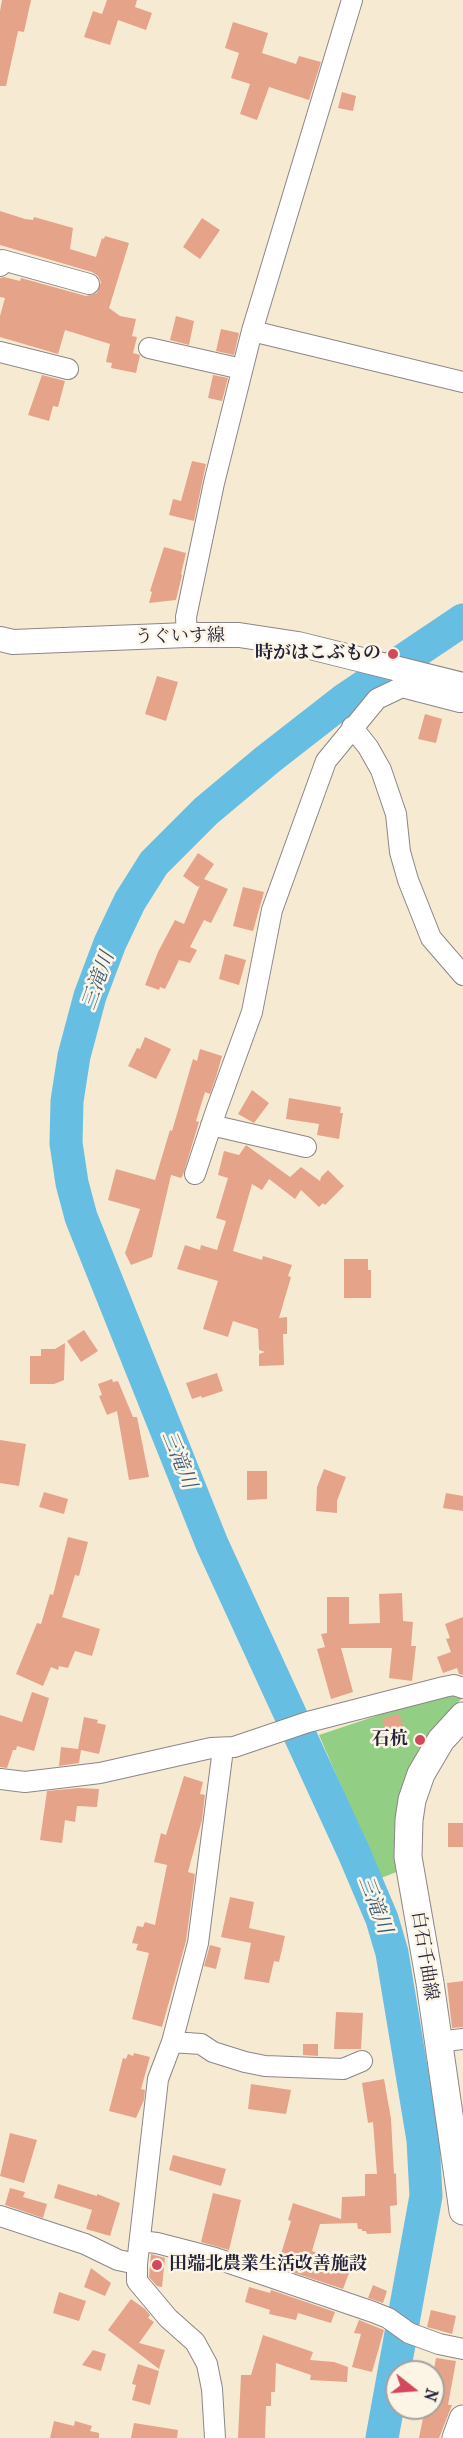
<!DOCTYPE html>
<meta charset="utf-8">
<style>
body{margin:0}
#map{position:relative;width:463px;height:2438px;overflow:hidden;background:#f7ead3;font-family:"IM FELL French Canon",serif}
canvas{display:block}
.north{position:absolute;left:385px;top:2360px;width:60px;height:60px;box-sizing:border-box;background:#fcf5e5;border:2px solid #a5a1a1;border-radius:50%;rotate:107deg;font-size:16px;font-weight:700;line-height:24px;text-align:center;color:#22223b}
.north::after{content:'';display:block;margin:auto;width:21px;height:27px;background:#d1495b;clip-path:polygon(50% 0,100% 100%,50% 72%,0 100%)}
</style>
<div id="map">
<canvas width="463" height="2438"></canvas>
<div class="north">N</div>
</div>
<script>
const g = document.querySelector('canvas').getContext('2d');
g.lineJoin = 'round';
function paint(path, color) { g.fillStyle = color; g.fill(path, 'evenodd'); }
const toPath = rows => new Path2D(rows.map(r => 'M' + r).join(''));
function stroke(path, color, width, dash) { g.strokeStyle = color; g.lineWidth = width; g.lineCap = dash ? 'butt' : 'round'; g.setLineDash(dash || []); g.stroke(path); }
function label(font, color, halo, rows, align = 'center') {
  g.font = font + ' "IM FELL French Canon","Noto Serif JP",serif'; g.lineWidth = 5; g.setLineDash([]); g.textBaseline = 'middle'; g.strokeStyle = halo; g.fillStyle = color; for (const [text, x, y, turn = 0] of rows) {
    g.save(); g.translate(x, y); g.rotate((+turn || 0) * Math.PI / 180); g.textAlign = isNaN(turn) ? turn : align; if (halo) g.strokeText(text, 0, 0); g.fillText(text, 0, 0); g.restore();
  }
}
paint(toPath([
 [451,1695,462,1698,428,1738,400,1793,396,1813,399,1871,381,1878,319,1735,385,1713]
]), '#92ce83');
stroke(toPath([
 [382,2438,426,2196,423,2140,392,1953,382,1919,354,1853,212,1544,81,1217,72,1183,66,1143,67,1101,74,1056,90,996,110,943,130,901,154,863,206,811,267,760,344,700,463,620]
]), '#66bee3', 33);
paint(toPath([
 [2,0,31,0,24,32,18,31,6,86,0,86,0,11],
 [107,0,137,0,135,7,152,13,146,30,118,20,110,45,84,37,93,11,102,14],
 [233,22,268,33,262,53,296,64,299,56,321,62,309,100,269,87,257,120,240,114,250,84,231,78,239,53,225,48],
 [342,92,356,96,353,111,338,108],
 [0,211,25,219,33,220,34,217,73,228,70,249,96,257,102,238,104,239,105,236,129,243,109,308,120,316,136,319,132,336,137,337,133,353,140,355,136,373,111,368,112,363,106,362,110,344,65,330,58,354,0,337,0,316,5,298,0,297,0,278,4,277,20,281,21,278,86,296,97,293,101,282,98,276,92,272,0,245],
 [202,218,220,230,200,259,183,247],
 [176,316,194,321,189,345,170,340],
 [221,329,239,333,234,355,216,351],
 [42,375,65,381,58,407,53,406,49,421,28,415],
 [213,375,228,378,222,401,208,398],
 [192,461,206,464,194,521,169,515,173,499,181,501],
 [164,547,186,553,181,574,182,575,176,600,149,603,152,592,150,591],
 [157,676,178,682,166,721,145,714],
 [425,714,442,719,436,743,418,739],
 [198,853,214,864,204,879,228,889,211,923,204,920,190,947,197,950,190,963,179,960,165,989,160,987,159,990,145,985,158,952,175,920,184,924,200,885,198,887,183,876],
 [243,887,264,892,253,931,233,926],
 [225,954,246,960,239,985,219,979],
 [145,1037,171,1049,156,1079,128,1066,137,1048,140,1049],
 [200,1049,222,1056,216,1077,210,1094,205,1092,196,1121,199,1122,183,1175,181,1178,171,1175,152,1257,131,1265,125,1253,140,1209,108,1200,116,1169,155,1180,170,1130,172,1131,193,1059,197,1061],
 [252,1090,269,1103,254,1123,238,1114],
 [289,1098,341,1107,340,1113,343,1113,339,1139,317,1135,319,1124,286,1119],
 [246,1145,290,1177,301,1167,320,1181,321,1177,328,1170,344,1186,325,1205,323,1203,319,1207,301,1190,295,1199,269,1179,262,1190,252,1184,233,1251,262,1260,263,1256,292,1265,288,1276,291,1277,279,1318,287,1317,287,1334,283,1334,284,1365,259,1366,259,1354,265,1352,259,1350,258,1329,233,1321,228,1337,203,1329,218,1281,177,1269,185,1245,200,1250,201,1245,217,1250,226,1221,216,1218,228,1178,218,1175,224,1151,239,1155],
 [344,1259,368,1259,368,1270,371,1270,371,1298,344,1298],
 [84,1330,98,1351,81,1362,67,1341],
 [65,1343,64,1380,54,1384,30,1384,30,1356,41,1356,41,1349,55,1349],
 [217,1373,223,1391,202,1398,201,1396,192,1399,186,1383],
 [112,1379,113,1382,118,1381,133,1417,137,1417,149,1477,129,1480,117,1411,107,1415,99,1396,102,1395,98,1384],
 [0,1440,26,1444,19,1486,0,1483],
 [324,1469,346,1477,337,1501,337,1513,316,1511,317,1487],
 [247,1471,267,1471,267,1499,247,1500],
 [44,1492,68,1499,64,1514,39,1507],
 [446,1493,463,1496,463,1511,443,1508],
 [68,1537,88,1542,79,1576,75,1575,62,1617,100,1629,92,1656,75,1651,68,1668,59,1666,58,1670,51,1667,43,1686,16,1674,37,1623,41,1624,50,1594,53,1595],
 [402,1593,403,1621,413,1622,411,1646,416,1646,412,1681,389,1678,392,1648,341,1648,353,1692,331,1699,317,1649,325,1647,321,1634,327,1633,327,1597,349,1597,349,1624,380,1623,379,1594],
 [463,1617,463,1675,459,1674,457,1668,443,1673,437,1657,451,1652,446,1639,450,1638,445,1624],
 [32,1692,49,1698,34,1751,17,1746,16,1750,13,1750,7,1768,0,1767,0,1715,22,1722],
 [399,1714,405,1730,387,1736,382,1719],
 [84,1717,98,1720,97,1723,106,1725,99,1754,81,1750,79,1763,59,1766,61,1747,78,1749],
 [184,1776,203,1782,200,1794,205,1795,202,1820,188,1872,195,1874,186,1941,162,2027,132,2019,149,1953,136,1950,138,1944,132,1943,137,1926,143,1927,145,1922,155,1925,167,1865,154,1862,161,1833,166,1835],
 [79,1788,99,1789,97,1807,77,1806,75,1822,65,1820,62,1843,40,1840,47,1791],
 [448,1823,463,1823,463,1847,448,1847],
 [230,1897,254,1902,249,1928,285,1936,279,1962,274,1961,269,1983,244,1979,251,1943,221,1937],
 [210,1945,221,1948,216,1969,204,1966],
 [463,1981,463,2027,452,2028,447,1983],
 [336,2012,363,2013,361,2049,334,2049],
 [303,2044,318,2044,318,2056,303,2055],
 [134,2053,150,2057,141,2089,145,2090,144,2100,136,2118,109,2111,123,2058,126,2059,128,2054,133,2056],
 [384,2079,391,2119,394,2174,396,2173,397,2205,390,2206,391,2233,367,2234,366,2231,362,2231,362,2229,358,2229,357,2223,320,2224,312,2251,352,2265,343,2289,277,2267,291,2221,288,2220,293,2203,341,2219,342,2197,365,2196,365,2174,377,2174,373,2122,368,2123,362,2083],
 [251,2084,291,2090,286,2114,248,2109],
 [10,2133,37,2140,24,2183,0,2176],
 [173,2155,226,2169,221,2186,169,2170],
 [58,2184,97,2196,97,2194,120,2203,110,2236,86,2229,92,2210,54,2198],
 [10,2188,25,2192,23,2197,47,2204,43,2218,5,2205],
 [213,2193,241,2200,229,2250,201,2242],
 [151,2254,165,2258,162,2287,157,2286,149,2277],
 [91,2268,111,2283,105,2296,84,2287],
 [373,2285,387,2291,383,2303,368,2298],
 [249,2287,270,2293,271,2290,335,2312,331,2323,298,2313,296,2320,269,2314,270,2310,245,2302],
 [59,2292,86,2301,79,2321,53,2313],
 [131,2299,145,2309,150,2315,148,2318,154,2322,139,2343,165,2350,159,2369,108,2330],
 [431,2310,456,2316,452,2334,427,2327],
 [359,2320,384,2330,372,2372,352,2367,361,2334,354,2333],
 [263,2335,313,2352,310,2360,334,2362,348,2367,347,2382,310,2380,311,2375,276,2363,275,2392,271,2392,271,2406,266,2406,265,2438,238,2438,241,2375,251,2375],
 [93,2350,106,2354,101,2371,82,2365],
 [436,2358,456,2361,448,2405,452,2405,439,2438,419,2438,425,2408,433,2408,433,2374],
 [138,2364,159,2371,150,2405,132,2400,136,2385,132,2384],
 [54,2421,74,2426,75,2421,92,2426,90,2431,99,2433,99,2438,50,2438],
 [134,2423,178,2430,177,2438,131,2438]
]), '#e5a38a');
const minor = toPath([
 [0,266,2,260,89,284],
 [252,331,463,382],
 [149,348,242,369],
 [0,352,68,369],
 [187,635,186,617,214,483,252,331,352,0],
 [352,727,368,747,381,770,396,814,400,852,408,880,431,938,463,975],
 [211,1125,306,1147],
 [195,1174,216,1111,252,1012,272,910,326,761,377,699,402,687,460,702,463,698],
 [0,1779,25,1782,100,1773,211,1748,234,1747,308,1722,444,1687,454,1685,463,1688],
 [172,2042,201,2044,213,2052,245,2062,265,2066,343,2069,362,2061],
 [438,2042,463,2039],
 [0,2216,85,2244,118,2260,137,2264],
 [140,2241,157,2243,215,2258,373,2312,388,2318,409,2333,439,2344,463,2349],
 [215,2438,212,2389,207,2364,195,2342,168,2318,137,2281,137,2264,158,2079,172,2042,198,1943,223,1749]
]);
const tertiary = toPath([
 [0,639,13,642,187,635,239,635,298,644,463,685]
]);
const secondary = toPath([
 [463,1716,441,1740,421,1774,412,1800,409,1820,408,1857,430,1983,463,2211],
 [456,2438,463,2419]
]);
stroke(minor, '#8c8687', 22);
stroke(tertiary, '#8c8687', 26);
stroke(secondary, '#8c8687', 29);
stroke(minor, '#fff', 20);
stroke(tertiary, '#fff', 24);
stroke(secondary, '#fff', 27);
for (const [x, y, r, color] of [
 [393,654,6,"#d1495b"],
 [420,1740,6,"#d1495b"],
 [157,2265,6,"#d1495b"]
]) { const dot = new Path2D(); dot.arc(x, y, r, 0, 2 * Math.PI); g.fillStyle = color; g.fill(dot); stroke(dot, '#fcf5e5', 2); }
label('18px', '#22223b', '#fcf5e5', [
 ["うぐいす線",180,637,-1],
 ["白石千曲線",424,1956,81]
]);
label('bold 18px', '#22223b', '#fcf5e5', [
 ["時がはこぶもの",381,654],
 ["石杭",408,1740],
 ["田端北農業生活改善施設",169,2265,"left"]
], 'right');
label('italic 20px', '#3a5976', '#fcf5e5', [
 ["三滝川",99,981,-70],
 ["三滝川",178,1460,68],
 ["三滝川",374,1905,69]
]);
</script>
